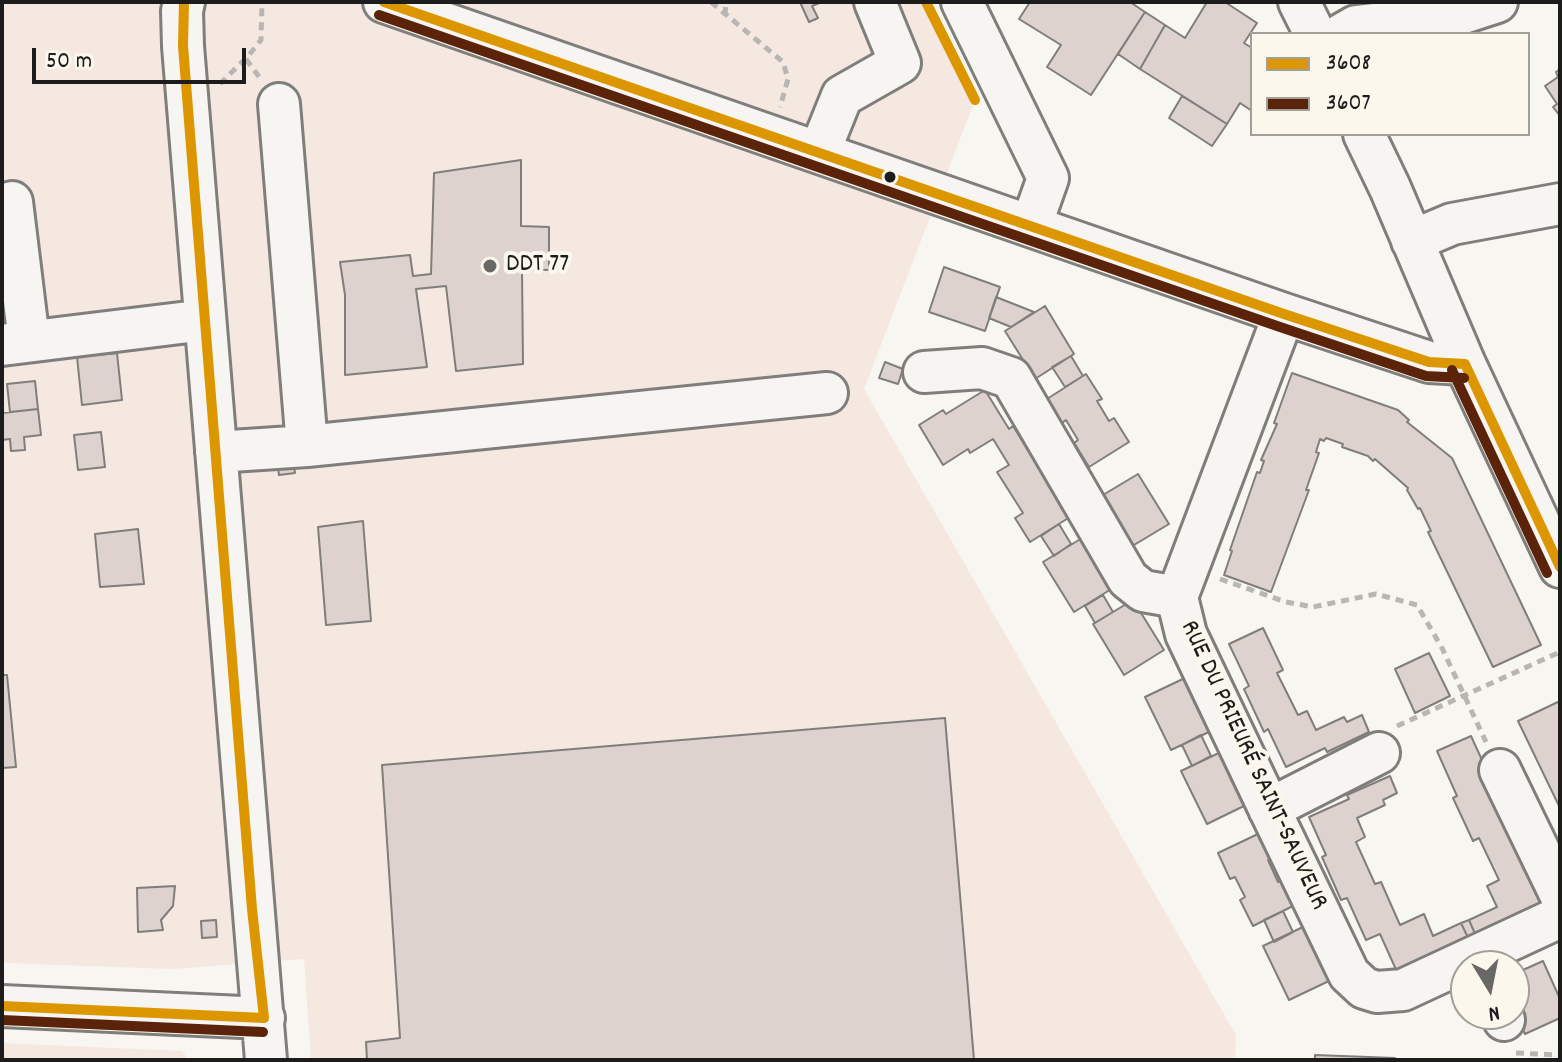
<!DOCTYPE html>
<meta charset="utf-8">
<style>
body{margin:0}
#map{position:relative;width:1562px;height:1062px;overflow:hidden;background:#f8f6f0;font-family:Dekko,sans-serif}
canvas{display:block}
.frame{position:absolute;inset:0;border:4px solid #1c1c1c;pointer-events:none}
.legend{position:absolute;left:1250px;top:32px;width:280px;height:104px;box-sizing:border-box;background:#fbf7ec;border:2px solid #a29f99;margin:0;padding:10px 14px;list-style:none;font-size:24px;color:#1c1c1c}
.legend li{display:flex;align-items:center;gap:16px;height:40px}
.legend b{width:40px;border:2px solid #a29f99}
.north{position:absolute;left:1450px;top:950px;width:80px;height:80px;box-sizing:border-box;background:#fbf7ec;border:2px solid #a29f99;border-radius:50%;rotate:170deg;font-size:22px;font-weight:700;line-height:32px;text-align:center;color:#1c1c1c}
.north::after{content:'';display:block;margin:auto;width:28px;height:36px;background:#696866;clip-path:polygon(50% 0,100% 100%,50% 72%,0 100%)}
.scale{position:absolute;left:32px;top:48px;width:214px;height:36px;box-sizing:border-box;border:4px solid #1c1c1c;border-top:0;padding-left:10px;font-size:24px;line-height:28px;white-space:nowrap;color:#1c1c1c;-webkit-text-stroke:6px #fbf7ec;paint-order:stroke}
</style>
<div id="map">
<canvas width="1562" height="1062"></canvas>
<div class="frame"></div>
<ul class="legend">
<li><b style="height:10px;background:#dc9600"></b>3608</li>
<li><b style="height:10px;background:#5a230a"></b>3607</li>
</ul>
<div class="north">N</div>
<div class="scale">50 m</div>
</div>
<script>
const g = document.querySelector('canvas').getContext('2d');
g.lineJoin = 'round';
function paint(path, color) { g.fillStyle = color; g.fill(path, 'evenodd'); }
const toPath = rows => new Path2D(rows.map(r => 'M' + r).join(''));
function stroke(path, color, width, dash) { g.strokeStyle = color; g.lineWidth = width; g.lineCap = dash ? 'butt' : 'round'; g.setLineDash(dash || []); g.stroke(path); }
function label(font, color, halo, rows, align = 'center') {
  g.font = font + ' Dekko,sans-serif'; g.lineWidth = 8; g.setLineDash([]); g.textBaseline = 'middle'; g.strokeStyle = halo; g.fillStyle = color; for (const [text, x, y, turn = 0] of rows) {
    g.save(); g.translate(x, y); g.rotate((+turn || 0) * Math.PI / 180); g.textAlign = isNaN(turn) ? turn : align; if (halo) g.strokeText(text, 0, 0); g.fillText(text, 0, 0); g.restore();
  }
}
paint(toPath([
 [2,2,926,2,975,100,864,389,1236,1035,1235,1060,311,1060,304,959,173,969,2,963],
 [2,1043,182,1051,189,1060,2,1060]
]), '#f5e8e1');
const building = toPath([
 [800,2,822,2,812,6,818,18,809,22,800,2],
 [1030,2,1130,2,1145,12,1091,95,1047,67,1061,45,1019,19,1030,2],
 [1207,2,1225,2,1257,23,1244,43,1252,48,1252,111,1240,103,1227,124,1140,69,1165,25,1185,38,1207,2],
 [1145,12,1165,25,1140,69,1118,54,1145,12],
 [1560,69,1560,116,1553,107,1557,104,1545,86,1558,77,1556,72,1560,69],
 [1182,96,1227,124,1212,146,1169,118,1182,96],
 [521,160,521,226,549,227,549,270,522,269,523,364,456,371,446,286,416,289,427,367,345,375,345,295,340,262,410,255,413,276,431,274,434,173,521,160],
 [944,267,1000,287,985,331,929,312,944,267],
 [996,297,1034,312,1011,327,989,318,996,297],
 [1045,306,1074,354,1035,379,1005,331,1045,306],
 [117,353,122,400,82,405,77,357,117,353],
 [1071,356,1083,376,1065,387,1052,367,1071,356],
 [885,362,903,369,898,384,879,378,885,362],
 [1292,373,1398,410,1409,420,1407,422,1452,458,1541,645,1493,667,1428,532,1431,531,1420,508,1418,509,1407,490,1408,488,1375,459,1373,461,1368,456,1342,447,1343,444,1326,438,1324,441,1320,439,1316,452,1319,453,1306,490,1309,490,1271,592,1224,575,1232,551,1230,550,1257,472,1260,473,1264,461,1261,460,1277,424,1274,423,1292,373],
 [1086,374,1102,399,1097,401,1109,421,1114,418,1129,442,1089,467,1074,443,1078,440,1066,420,1062,423,1047,399,1086,374],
 [35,381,38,409,10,412,7,384,35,381],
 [985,390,1009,429,1013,426,1070,517,1030,542,1015,518,1023,513,997,472,1009,465,993,439,970,453,968,449,943,465,919,425,943,410,946,414,985,390],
 [38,409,41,435,24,437,25,450,11,451,10,439,2,440,2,413,38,409],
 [101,432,105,467,78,470,74,435,101,432],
 [293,460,295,473,279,475,277,461,293,460],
 [1138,474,1169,524,1129,548,1098,498,1138,474],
 [363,521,371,621,326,625,318,527,363,521],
 [1059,524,1071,544,1054,556,1041,536,1059,524],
 [138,529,144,584,100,587,95,534,138,529],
 [1082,538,1113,588,1074,612,1043,562,1082,538],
 [1103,595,1113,612,1095,623,1085,606,1103,595],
 [1133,600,1164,650,1124,675,1093,624,1133,600],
 [1263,628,1283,670,1277,673,1298,715,1307,711,1316,730,1344,717,1347,722,1362,715,1369,732,1327,752,1325,748,1286,767,1268,729,1264,732,1244,689,1249,686,1229,644,1263,628],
 [1429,653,1450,696,1415,713,1395,669,1429,653],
 [2,675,7,675,16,767,2,768,2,675],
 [1187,677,1213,730,1171,750,1145,697,1187,677],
 [1560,701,1560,808,1518,721,1560,701],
 [945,718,974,1060,367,1060,366,1042,400,1038,382,765,945,718],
 [1201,735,1211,756,1192,766,1182,745,1201,735],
 [1471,736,1549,906,1479,943,1469,920,1497,907,1487,886,1499,880,1479,838,1473,841,1453,798,1457,796,1437,751,1471,736],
 [1223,751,1248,804,1207,824,1181,771,1223,751],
 [1390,776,1397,793,1383,800,1385,805,1357,818,1365,837,1356,842,1375,884,1381,882,1400,925,1424,914,1433,936,1461,923,1472,946,1398,974,1380,934,1366,940,1347,898,1341,900,1322,857,1326,855,1309,817,1349,799,1347,795,1390,776],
 [1260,833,1272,859,1268,860,1278,882,1282,879,1295,905,1253,926,1240,900,1245,897,1235,877,1230,879,1218,853,1260,833],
 [175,886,173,906,161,920,163,930,138,932,137,888,175,886],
 [1283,911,1293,932,1274,942,1264,920,1283,911],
 [216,920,217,937,202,938,201,921,216,920],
 [1469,920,1479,943,1472,946,1461,923,1469,920],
 [1305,926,1331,980,1289,1000,1263,946,1305,926],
 [1543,961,1560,999,1560,1018,1525,1034,1514,1010,1514,974,1543,961],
 [1315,1055,1395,1058,1395,1060,1315,1060,1315,1055]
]);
paint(building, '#ded2ce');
stroke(building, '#7f7e7b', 2);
const minor = toPath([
 [184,2,182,11,183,46,266,1060],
 [384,2,1284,314,1429,362,1465,364],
 [962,2,1048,178,1031,226],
 [1299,2,1315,34],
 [1342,34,1356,26,1460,14,1497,2],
 [1364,134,1390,188,1465,364,1560,567],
 [819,153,842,96,900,63,875,2],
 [12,202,29,341],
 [1412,241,1452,224,1560,204],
 [2,345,205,320],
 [924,372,982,368,1011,378,1128,579,1143,591,1177,597],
 [307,446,827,393],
 [216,452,307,446,279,104],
 [1177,597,1186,634,1266,802,1349,974,1364,988,1377,992,1403,990,1560,917],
 [1177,597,1284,314],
 [1500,770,1560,894],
 [1269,809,1379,753],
 [2,1006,264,1018],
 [1501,1014,1504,1020]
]);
stroke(minor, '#7f7e7b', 46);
stroke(toPath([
 [711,2,783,62,788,79,780,107],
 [725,15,726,2],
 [246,59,260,78],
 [220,84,249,55,261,40,262,2],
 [1220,579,1286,602,1313,607,1376,594,1417,605,1442,648,1486,742],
 [1397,726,1560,652],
 [1516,1053,1560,1055]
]), '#b7b6b4', 5, [8, 6]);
stroke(minor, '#f6f5f1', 40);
stroke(toPath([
 [184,2,183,46,252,909,264,1018],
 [384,2,1284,314,1429,362,1465,364],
 [926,2,975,100],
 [1465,364,1560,567],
 [2,1006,264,1018]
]), '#dc9600', 10);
stroke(toPath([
 [379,15,1280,327,1426,376,1464,378],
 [1452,370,1547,573],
 [2,1020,263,1032]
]), '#5a230a', 10);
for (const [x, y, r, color] of [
 [890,177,7,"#1c1c1c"],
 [490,266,8,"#696866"]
]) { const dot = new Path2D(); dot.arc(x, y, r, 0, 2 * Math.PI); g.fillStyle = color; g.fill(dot); stroke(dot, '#fbf7ec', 3); }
label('26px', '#1c1c1c', '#fbf7ec', [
 ["DDT 77",506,266]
], 'left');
label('26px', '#1c1c1c', '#fbf7ec', [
 ["RUE DU PRIEURÉ SAINT-SAUVEUR",1252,766,65]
]);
</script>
